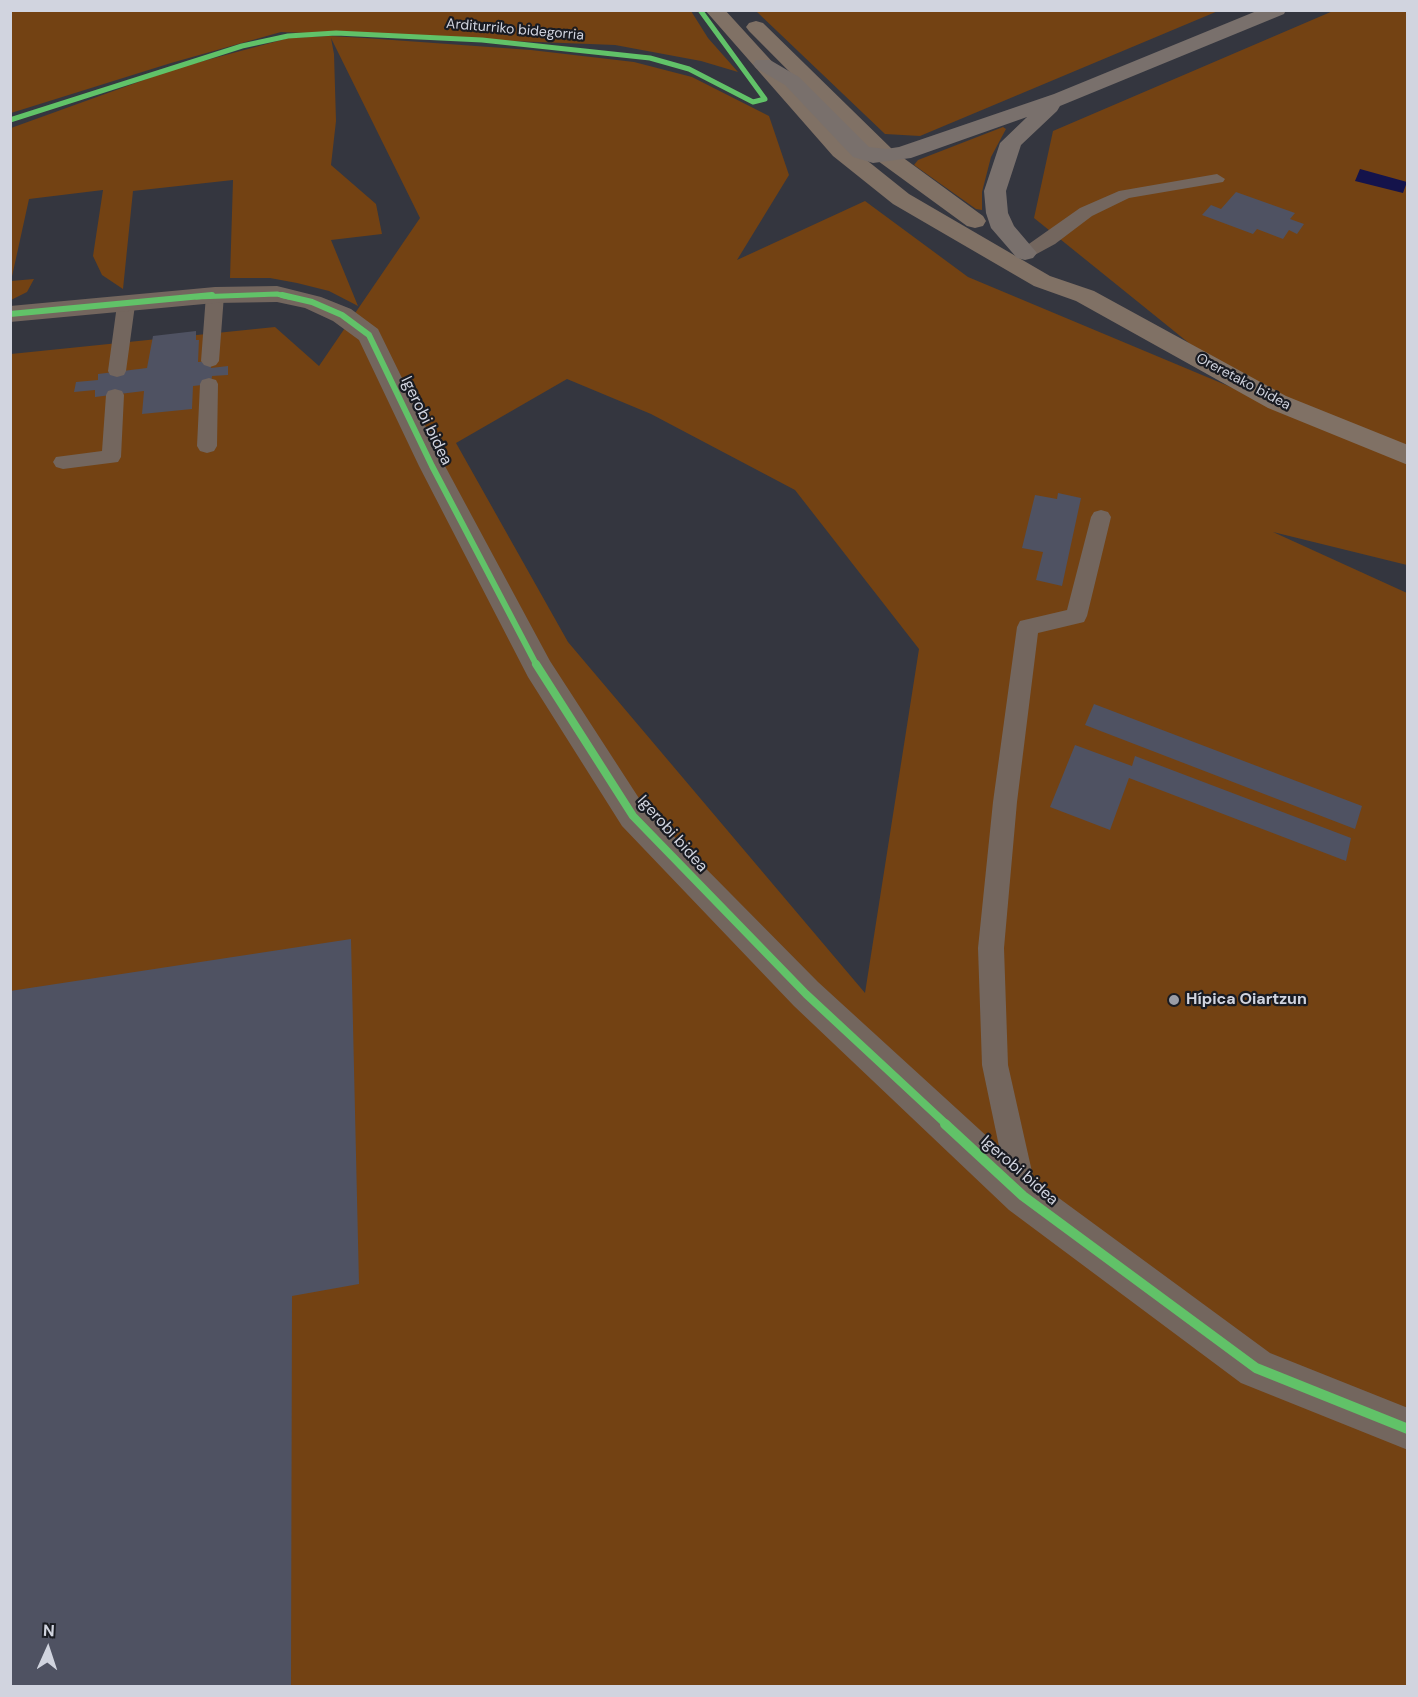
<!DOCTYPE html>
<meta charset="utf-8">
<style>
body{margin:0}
#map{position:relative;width:1418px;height:1697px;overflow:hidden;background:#34363f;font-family:"DM Sans",sans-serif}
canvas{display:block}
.frame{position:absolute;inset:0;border:12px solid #d1d4df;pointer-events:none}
.north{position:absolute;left:18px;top:1619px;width:60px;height:60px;-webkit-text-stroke:4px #191b22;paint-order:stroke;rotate:3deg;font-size:16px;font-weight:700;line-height:24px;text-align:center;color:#d1d4df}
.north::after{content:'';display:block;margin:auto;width:21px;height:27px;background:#d1d4df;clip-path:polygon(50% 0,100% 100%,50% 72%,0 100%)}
</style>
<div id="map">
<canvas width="1418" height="1697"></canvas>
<div class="frame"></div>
<div class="north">N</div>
</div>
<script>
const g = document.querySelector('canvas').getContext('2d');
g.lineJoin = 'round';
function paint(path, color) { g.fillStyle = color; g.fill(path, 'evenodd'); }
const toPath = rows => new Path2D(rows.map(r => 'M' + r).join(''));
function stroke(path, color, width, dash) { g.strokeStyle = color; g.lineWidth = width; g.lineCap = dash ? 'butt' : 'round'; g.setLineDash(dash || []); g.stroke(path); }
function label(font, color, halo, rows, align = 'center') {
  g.font = font + ' "DM Sans",sans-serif'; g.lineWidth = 4.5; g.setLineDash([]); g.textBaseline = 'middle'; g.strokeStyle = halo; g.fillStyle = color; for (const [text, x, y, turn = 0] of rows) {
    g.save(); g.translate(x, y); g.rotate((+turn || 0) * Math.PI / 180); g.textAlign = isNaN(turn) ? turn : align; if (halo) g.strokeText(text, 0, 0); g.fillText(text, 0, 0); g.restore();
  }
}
paint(toPath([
 [10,11,691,11,708,38,738,72,701,61,615,45,281,32,171,63,11,113],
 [756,11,1218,11,920,136,885,134],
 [1333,11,1407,11,1407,565,1273,532,1407,593,1407,1686,11,1686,11,354,275,327,319,366,420,218,331,38,334,54,336,121,331,165,376,204,382,234,331,240,358,306,329,291,297,283,270,278,230,278,233,180,133,191,123,289,102,275,93,256,103,190,29,199,11,281,34,279,27,292,11,300,11,128,177,68,289,38,330,36,365,38,531,50,634,62,692,77,769,116,789,175,737,260,865,201,968,277,1257,398,1034,218,1053,131],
 [567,379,651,414,795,490,919,649,865,993,568,642,456,443],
 [1003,127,1006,129,991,157,982,192,982,210,976,209,914,165,918,160]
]), '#734213');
paint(toPath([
 [1360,169,1407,182,1403,193,1355,181]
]), '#14134b');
paint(toPath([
 [1236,192,1295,213,1290,219,1304,224,1297,234,1289,230,1283,239,1257,229,1253,234,1202,215,1211,205,1221,209],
 [196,331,196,340,199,340,198,362,211,361,211,368,228,366,228,375,212,376,211,384,193,386,192,409,142,414,144,391,95,397,95,390,74,392,76,382,98,380,98,374,147,368,153,336],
 [1058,493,1081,498,1062,586,1036,580,1043,552,1022,548,1035,495,1057,499],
 [1094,704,1362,806,1355,829,1085,725],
 [1075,745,1132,766,1135,756,1351,838,1346,861,1129,778,1110,830,1050,807],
 [351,939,359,1284,292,1296,291,1686,10,1686,10,991]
]), '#4f5262');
paint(toPath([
 [1217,174,1225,179,1223,182,1129,198,1092,216,1055,244,1031,257,1025,258,1019,257,1016,253,1080,208,1119,191,1217,174],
 [215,289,221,291,224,295,219,361,216,365,210,367,204,365,201,361,206,295,209,291,215,289],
 [126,299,132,301,135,305,126,371,124,375,117,377,110,375,108,371,117,305,120,301,126,299],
 [209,378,216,380,218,384,217,446,214,451,207,453,200,451,197,446,200,384,202,380,209,378],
 [115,389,122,391,124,395,121,457,118,462,63,469,56,467,53,462,56,457,102,451,106,395,108,391,115,389],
 [1101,510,1108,512,1111,517,1087,616,1084,622,1038,633,1017,802,1004,948,1008,1065,1037,1194,1033,1204,1023,1208,1013,1204,1009,1194,982,1065,978,948,993,802,1017,627,1020,621,1067,610,1091,517,1094,512,1101,510]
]), '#73665e');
paint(toPath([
 [277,286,321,297,351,309,378,329,445,466,550,661,644,806,818,982,1037,1182,1270,1353,1408,1408,1408,1450,1241,1383,1009,1210,794,1006,622,826,528,677,419,466,359,340,333,321,305,308,277,302,215,303,10,322,10,306,215,287,277,286]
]), '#73665e');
paint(toPath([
 [705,10,725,10,849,146,909,194,1050,276,1094,291,1286,396,1408,445,1408,465,1268,408,1076,301,1034,286,893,204,833,156,705,10],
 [756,21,763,23,894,151,983,216,986,221,983,226,975,228,967,226,878,161,749,31,746,27,749,23,756,21]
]), '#807165');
paint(toPath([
 [1259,10,1286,10,1284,14,1060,106,1057,111,1021,145,1006,191,1008,213,1014,226,1037,253,1033,258,1025,260,1017,258,991,228,986,213,984,191,1000,143,1027,117,911,158,873,163,853,157,785,85,756,68,753,64,756,60,770,60,799,77,869,147,886,149,899,147,1054,94,1259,10]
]), '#79706c');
stroke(toPath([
 [10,120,242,46,288,36,336,33,482,40,650,58,689,69,753,102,765,99,700,10],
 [196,297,277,294,289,297]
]), '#61c268', 5);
stroke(toPath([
 [282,295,312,302,342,315,369,335,432,466,537,666],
 [10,314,212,295]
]), '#61c268', 6);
stroke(toPath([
 [536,664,633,816,806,994,947,1125]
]), '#61c268', 8);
stroke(toPath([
 [945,1124,1023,1196,1256,1368,1408,1429]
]), '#61c268', 10);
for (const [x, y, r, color] of [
 [1174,1000,6,"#9a9da7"]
]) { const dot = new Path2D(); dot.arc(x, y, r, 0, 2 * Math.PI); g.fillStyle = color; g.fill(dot); stroke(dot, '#191b22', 2); }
label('14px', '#d1d4df', '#191b22', [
 ["Arditurriko bidegorria",515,30,5],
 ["Oreretako bidea",1243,382,28]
]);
label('16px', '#d1d4df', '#191b22', [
 ["Igerobi bidea",426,421,64],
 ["Igerobi bidea",672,834,48],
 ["Igerobi bidea",1019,1171,41]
]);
label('bold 16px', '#d1d4df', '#191b22', [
 ["Hípica Oiartzun",1186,1000]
], 'left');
</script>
